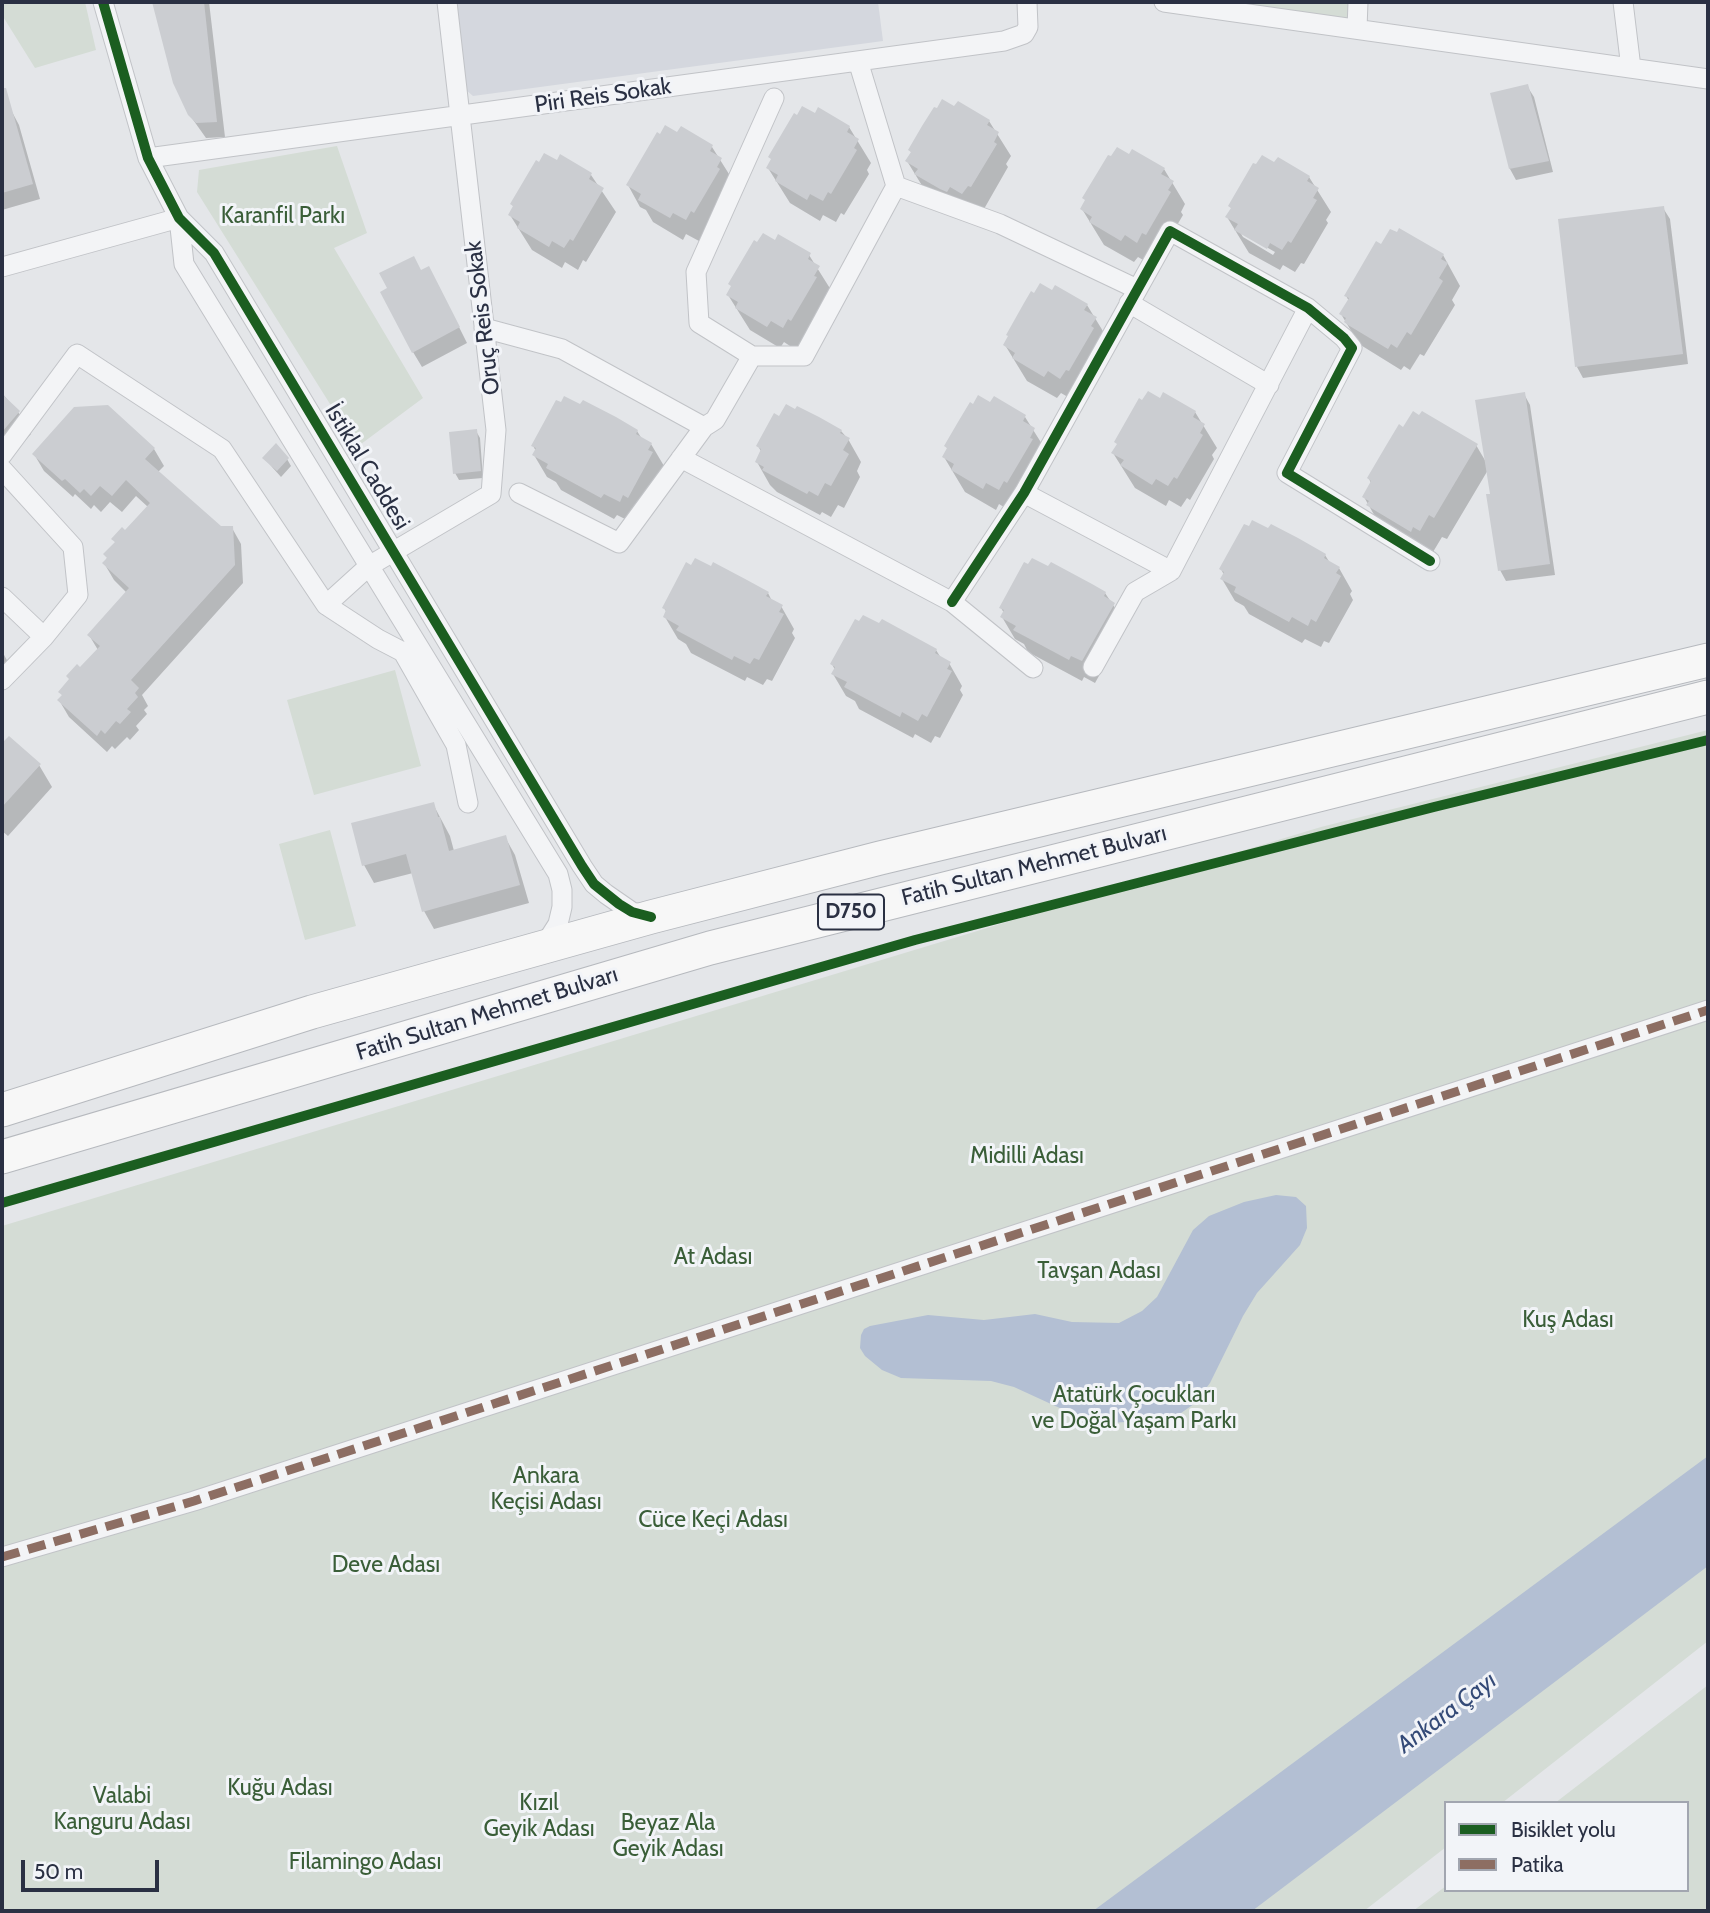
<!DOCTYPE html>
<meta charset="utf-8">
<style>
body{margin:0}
#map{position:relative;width:1710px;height:1913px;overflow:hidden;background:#e4e6e9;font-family:Cabin,sans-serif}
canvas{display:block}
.frame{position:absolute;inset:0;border:4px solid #2a3043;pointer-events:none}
.legend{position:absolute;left:1444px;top:1801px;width:245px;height:91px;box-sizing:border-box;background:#f2f4f8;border:2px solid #a2a6b0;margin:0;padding:9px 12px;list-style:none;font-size:21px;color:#2a3043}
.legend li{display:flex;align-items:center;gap:14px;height:35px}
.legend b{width:35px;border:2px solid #a2a6b0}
.scale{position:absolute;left:21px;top:1860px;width:138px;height:32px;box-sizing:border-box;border:4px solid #2a3043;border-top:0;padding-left:9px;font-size:21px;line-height:24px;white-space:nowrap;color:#2a3043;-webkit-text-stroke:5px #f2f4f8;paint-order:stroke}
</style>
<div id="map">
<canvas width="1710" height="1913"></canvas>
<div class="frame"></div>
<ul class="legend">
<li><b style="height:9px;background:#1b5e20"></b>Bisiklet yolu</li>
<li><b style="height:9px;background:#8d6e63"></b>Patika</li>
</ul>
<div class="scale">50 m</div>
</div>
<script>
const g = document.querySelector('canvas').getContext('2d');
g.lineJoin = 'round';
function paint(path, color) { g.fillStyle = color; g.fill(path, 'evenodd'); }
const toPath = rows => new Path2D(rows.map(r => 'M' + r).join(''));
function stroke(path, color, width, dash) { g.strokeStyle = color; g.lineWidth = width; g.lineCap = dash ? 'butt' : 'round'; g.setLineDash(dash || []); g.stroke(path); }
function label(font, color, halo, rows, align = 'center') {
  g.font = font + ' Cabin,sans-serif'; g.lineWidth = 6; g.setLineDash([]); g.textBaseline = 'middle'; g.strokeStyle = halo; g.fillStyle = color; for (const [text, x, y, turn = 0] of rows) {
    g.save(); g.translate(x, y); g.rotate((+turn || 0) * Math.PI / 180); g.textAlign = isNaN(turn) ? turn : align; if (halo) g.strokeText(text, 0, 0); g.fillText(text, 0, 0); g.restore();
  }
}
paint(toPath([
 [456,2,878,2,883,41,473,96,466,90]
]), '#d4d7de');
paint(toPath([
 [2,2,85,2,96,50,35,68,2,15],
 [1164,2,1358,2,1357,29],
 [337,146,367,233,334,248,423,398,357,447,197,192,199,170],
 [395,670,421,766,314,795,287,700],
 [1708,730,1708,1641,1502,1803,1446,1803,1446,1847,1364,1911,2,1911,2,1226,1321,827],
 [330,830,356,926,305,940,279,844],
 [1708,1685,1708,1911,1413,1911,1446,1886,1446,1890,1687,1890,1687,1803,1555,1803]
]), '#d4dcd5');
paint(toPath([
 [1276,1195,1296,1197,1306,1206,1307,1228,1300,1245,1257,1293,1243,1316,1210,1383,1194,1404,1181,1413,1143,1421,1109,1423,1075,1415,1014,1387,991,1381,901,1378,882,1370,865,1356,860,1348,861,1335,864,1329,870,1326,928,1315,984,1320,1035,1314,1072,1322,1119,1323,1142,1311,1157,1297,1193,1230,1209,1216,1244,1202],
 [1708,1456,1708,1566,1252,1911,1093,1911]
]), '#b3bfd3');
paint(toPath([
 [154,2,209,2,225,137,206,138,189,114,175,82],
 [1527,86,1534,97,1553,172,1516,180,1510,169,1492,94],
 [11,110,19,125,40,199,2,210,2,112],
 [989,121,1011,156,1006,164,1008,167,984,209,929,197,907,161,912,154,910,150],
 [849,127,871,163,867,170,869,174,844,215,841,213,836,222,823,215,820,221,790,203,768,168],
 [678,134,712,147,734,182,699,241,686,234,683,240,653,222,646,210,640,207,628,185],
 [560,157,591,175,616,212,586,262,583,260,578,270,565,262,562,268,532,250,510,215,514,208,512,204,557,163],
 [1164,169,1185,204,1181,212,1183,215,1159,256,1150,264,1138,257,1134,262,1104,245,1082,209],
 [1309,177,1331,212,1326,220,1328,223,1304,264,1301,263,1295,272,1283,265,1280,270,1249,253,1227,217,1232,210,1230,206],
 [1240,232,1275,252,1273,255,1243,237],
 [1663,208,1670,219,1688,364,1583,378,1577,367],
 [809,255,831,290,805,342,802,340,796,350,784,342,780,348,750,330,728,295],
 [1443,255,1460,286,1452,300,1455,305,1424,356,1420,354,1410,370,1404,366,1401,370,1359,344,1341,314,1349,301,1346,296],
 [421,272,437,283,467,343,422,367,413,352],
 [1087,305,1109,341,1073,400,1061,393,1057,398,1027,381,1005,345],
 [2,393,18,412,31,434,2,467],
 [1524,394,1530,405,1555,575,1506,581,1500,570,1488,470,1447,539,1442,537,1433,552,1381,527,1364,497,1371,483,1369,479,1476,445,1486,462],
 [1161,400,1195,412,1217,448,1212,455,1214,459,1190,500,1187,498,1181,507,1169,500,1166,506,1135,488,1113,453],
 [1025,417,1047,452,1012,512,999,504,996,510,965,492,944,457,948,450,946,446],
 [476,431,480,438,483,478,459,480,455,473],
 [637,431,642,439,651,444,664,466,633,523,617,515,614,519,561,490,556,482,547,477,534,455,536,451,533,446],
 [841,431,848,439,861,462,857,471,860,477,844,508,838,505,831,517,822,512,820,515,777,492,770,485,757,462,762,453,758,446],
 [154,449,164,466,158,472,220,528,232,528,241,544,243,583,142,695,148,706,144,710,147,714,136,726,139,730,130,740,127,737,115,749,112,746,107,752,69,717,59,700,63,696,60,692,98,650,89,635,127,593,114,580,104,563,116,543,113,539,126,533,148,507,136,496,122,512,110,502,101,512,94,505,91,509,75,494,73,497,44,471,34,454],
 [264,458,287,459,291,466,281,477],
 [1269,530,1325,555,1330,563,1339,568,1352,591,1350,594,1353,600,1329,643,1324,641,1321,647,1305,639,1302,643,1249,614,1244,606,1235,601,1222,579,1224,575,1221,569],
 [768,593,772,601,781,606,794,629,792,633,795,638,772,681,767,679,763,685,747,677,745,681,691,653,686,644,678,639,665,617,667,613,664,608],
 [1105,593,1127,626,1095,683,1084,677,1082,681,1028,652,1024,644,1015,639,1002,617,1004,613,1001,608],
 [936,650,941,658,949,663,962,686,960,690,963,695,940,738,935,736,931,743,915,734,913,738,859,709,855,701,846,696,833,674,835,670,832,664],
 [2,651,10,666,2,683],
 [9,738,39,765,52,787,8,836,2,831,2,746],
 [433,804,450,836,454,851,505,837,515,855,529,903,434,929,424,911,413,873,374,883,364,865]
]), '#0003');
paint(toPath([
 [152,2,204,2,217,122,196,123,188,115,173,83],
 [1528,84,1549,161,1509,169,1490,93],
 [2,88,6,88,33,184,2,193],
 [942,99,954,106,958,101,990,120,987,125,999,132,994,142,997,144,971,187,968,186,962,194,950,187,947,192,940,189,914,174,918,169,905,161,911,152,908,150,922,126,934,107,937,108],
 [802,106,815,113,818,107,850,126,847,132,859,139,854,148,857,150,831,194,828,192,823,201,810,194,807,200,775,181,778,175,766,168,771,159,768,157,794,113,797,115],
 [665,125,677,132,681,126,713,145,710,151,722,158,717,167,720,169,694,213,691,211,686,220,673,213,670,218,638,200,641,194,626,185,657,132,660,134],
 [1117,147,1129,154,1132,149,1165,168,1161,174,1174,181,1168,190,1171,192,1146,235,1142,233,1137,243,1125,235,1121,241,1089,222,1092,217,1080,209,1085,200,1082,198,1108,155,1111,156],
 [544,153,557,160,560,154,592,173,589,179,604,188,573,241,570,239,564,248,552,241,549,247,517,228,520,222,508,215,513,206,510,204,536,160,539,162],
 [1262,155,1274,162,1278,157,1310,176,1307,181,1319,188,1313,198,1317,200,1291,243,1288,241,1282,250,1270,243,1267,249,1234,230,1238,224,1225,217,1231,208,1228,206,1253,163,1256,164],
 [1664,206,1683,354,1575,367,1558,219],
 [1399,228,1444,254,1441,259,1448,263,1439,278,1443,281,1411,335,1407,332,1397,348,1391,344,1388,349,1348,325,1344,322,1346,318,1339,314,1349,298,1344,296,1376,241,1381,244,1390,229,1397,232],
 [763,233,775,240,778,234,811,253,808,259,820,266,814,276,817,277,791,321,788,319,783,328,771,321,767,327,735,308,738,302,726,295,731,286,728,284,754,240,757,242],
 [414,256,421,270,429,266,460,327,412,353,380,292,387,288,379,273],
 [1040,283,1052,290,1055,285,1088,304,1084,310,1097,317,1091,326,1094,328,1069,371,1066,370,1060,379,1048,371,1044,377,1012,358,1015,353,1003,345,1008,336,1006,335,1024,303,1031,291,1034,293],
 [1148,391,1160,398,1163,392,1196,411,1193,417,1205,424,1200,433,1203,435,1177,479,1174,477,1168,486,1156,479,1152,485,1120,465,1124,460,1111,453,1117,444,1114,442,1139,398,1142,400],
 [1525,392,1550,564,1498,571,1486,494,1490,494,1475,400],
 [2,394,20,411,2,432],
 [978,395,990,402,994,396,1026,415,1023,421,1035,428,1030,438,1033,439,1007,483,1004,481,999,490,986,483,983,489,951,470,954,464,942,457,947,448,944,446,958,422,970,402,973,404],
 [564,396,580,404,583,400,616,417,638,430,636,434,652,443,648,450,653,452,628,498,623,495,620,502,604,494,601,498,546,468,548,464,532,455,536,448,531,446,556,400,561,402],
 [786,404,795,409,797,406,819,417,842,430,840,433,850,438,843,450,849,454,831,486,825,483,818,496,809,491,807,494,762,470,764,467,755,462,761,449,756,446,774,413,779,416],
 [108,405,155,448,145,459,221,526,233,526,235,565,131,680,139,688,135,693,138,697,127,709,131,712,120,724,116,721,105,734,101,730,97,736,57,700,62,695,58,692,69,679,66,676,77,664,80,667,100,646,87,635,129,588,102,563,107,558,103,554,115,542,111,539,122,527,125,530,150,503,126,480,112,496,100,486,91,496,84,489,80,493,65,479,62,481,32,454,74,407],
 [1413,411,1419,415,1422,411,1478,444,1434,518,1429,515,1420,531,1413,527,1411,532,1366,505,1369,501,1362,497,1371,481,1367,478,1387,444,1399,424,1403,427],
 [477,429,481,471,453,474,449,432],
 [276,443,289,458,277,471,262,458],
 [1252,520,1268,528,1271,524,1298,538,1326,554,1324,558,1340,567,1336,573,1341,576,1316,622,1311,619,1308,626,1292,617,1289,622,1234,592,1236,587,1220,579,1224,572,1219,569,1244,524,1249,526],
 [695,558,711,566,713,562,747,580,769,592,766,596,783,605,779,612,784,614,759,660,754,658,750,664,734,656,732,660,676,630,679,626,663,617,666,610,662,608,686,562,691,565],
 [1032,558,1048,566,1051,562,1092,584,1106,592,1104,596,1115,603,1082,661,1071,656,1069,660,1028,638,1013,630,1016,626,1000,617,1004,610,999,608,1024,562,1028,564],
 [863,615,879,623,882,619,937,649,935,653,951,662,947,669,952,671,927,717,922,714,918,721,902,712,900,717,844,687,847,682,831,674,835,667,830,664,855,619,859,621],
 [9,736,41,764,2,807,2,743],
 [434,802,438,817,440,817,449,851,506,835,520,885,422,912,406,854,362,866,351,823]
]), '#cbcdd1');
const street = toPath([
 [103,2,148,158,179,218,214,253,582,866,594,884,606,894,632,912,647,916],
 [1164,2,1708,79],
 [1623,2,1631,68],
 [1357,29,1358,2],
 [774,98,696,272,699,323,752,356,804,356,896,186,858,61],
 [148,158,1004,41,1024,34,1028,27,1027,2],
 [896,186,1000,224,1137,289],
 [179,218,184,264,558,874,562,890,562,907,558,924,544,946],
 [2,267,179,218],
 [1129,303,1269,385],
 [484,328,562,349,704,427],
 [2,455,77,354,222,449,326,605,378,639,403,652,456,745,468,803],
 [681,458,952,602,1033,668],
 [2,469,73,547,78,595,44,637,2,680],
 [519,493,619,543,704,427,715,420,752,356],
 [1024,493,1171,571,1308,308],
 [2,597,44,637],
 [952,602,1024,493,1170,231,1308,308,1344,338,1352,348,1287,473,1430,561],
 [326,605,369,566,491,494,496,430,447,2],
 [1093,667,1135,592,1171,571],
 [2,1557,194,1501,1708,1010]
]);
const highway = toPath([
 [2,1110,312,1012,651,917,880,858,1708,660],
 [2,1157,710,948,1708,697]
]);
stroke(street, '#c1c3c7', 21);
stroke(highway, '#b6b9be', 35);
stroke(street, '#f3f4f6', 19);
stroke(highway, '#f7f7f7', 33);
stroke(toPath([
 [2,1557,194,1501,1708,1010]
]), '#8d6e63', 9, [18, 9]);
stroke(toPath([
 [103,2,148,158,179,218,214,253,582,866,594,884,619,904,632,912,651,917],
 [952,602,1024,493,1170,231,1308,308,1344,338,1352,348,1287,473,1430,561],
 [2,1203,915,940,1434,807,1708,740]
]), '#1b5e20', 10);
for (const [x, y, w] of [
 [851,912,66]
]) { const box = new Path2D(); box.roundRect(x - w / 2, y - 17.5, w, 35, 5); g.fillStyle = '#f2f4f8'; g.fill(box); stroke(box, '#2a3043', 2); }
label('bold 21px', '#2a3043', null, [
 ["D750",851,912]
]);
label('23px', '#2a3043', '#f2f4f8', [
 ["Piri Reis Sokak",603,96,-8],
 ["Oruç Reis Sokak",483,318,-97],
 ["İstiklal Caddesi",367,467,59],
 ["Fatih Sultan Mehmet Bulvarı",1034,866,-14],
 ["Fatih Sultan Mehmet Bulvarı",487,1014,-17]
]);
label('23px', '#3a5e38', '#f2f4f8', [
 ["Karanfil Parkı",283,216],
 ["Midilli Adası",1027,1156],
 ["At Adası",713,1257],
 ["Tavşan Adası",1099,1271],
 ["Kuş Adası",1568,1320],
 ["Atatürk Çocukları",1134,1395],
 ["ve Doğal Yaşam Parkı",1134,1421],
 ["Ankara",546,1476],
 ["Keçisi Adası",546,1502],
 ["Cüce Keçi Adası",713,1520],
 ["Deve Adası",386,1565],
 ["Kuğu Adası",280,1788],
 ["Valabi",122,1796],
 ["Kanguru Adası",122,1822],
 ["Kızıl",539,1803],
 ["Geyik Adası",539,1829],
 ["Beyaz Ala",668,1823],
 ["Geyik Adası",668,1849],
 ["Filamingo Adası",365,1862]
]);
label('italic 24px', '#344a77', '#f2f4f8', [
 ["Ankara Çayı",1447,1713,-37]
]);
</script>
